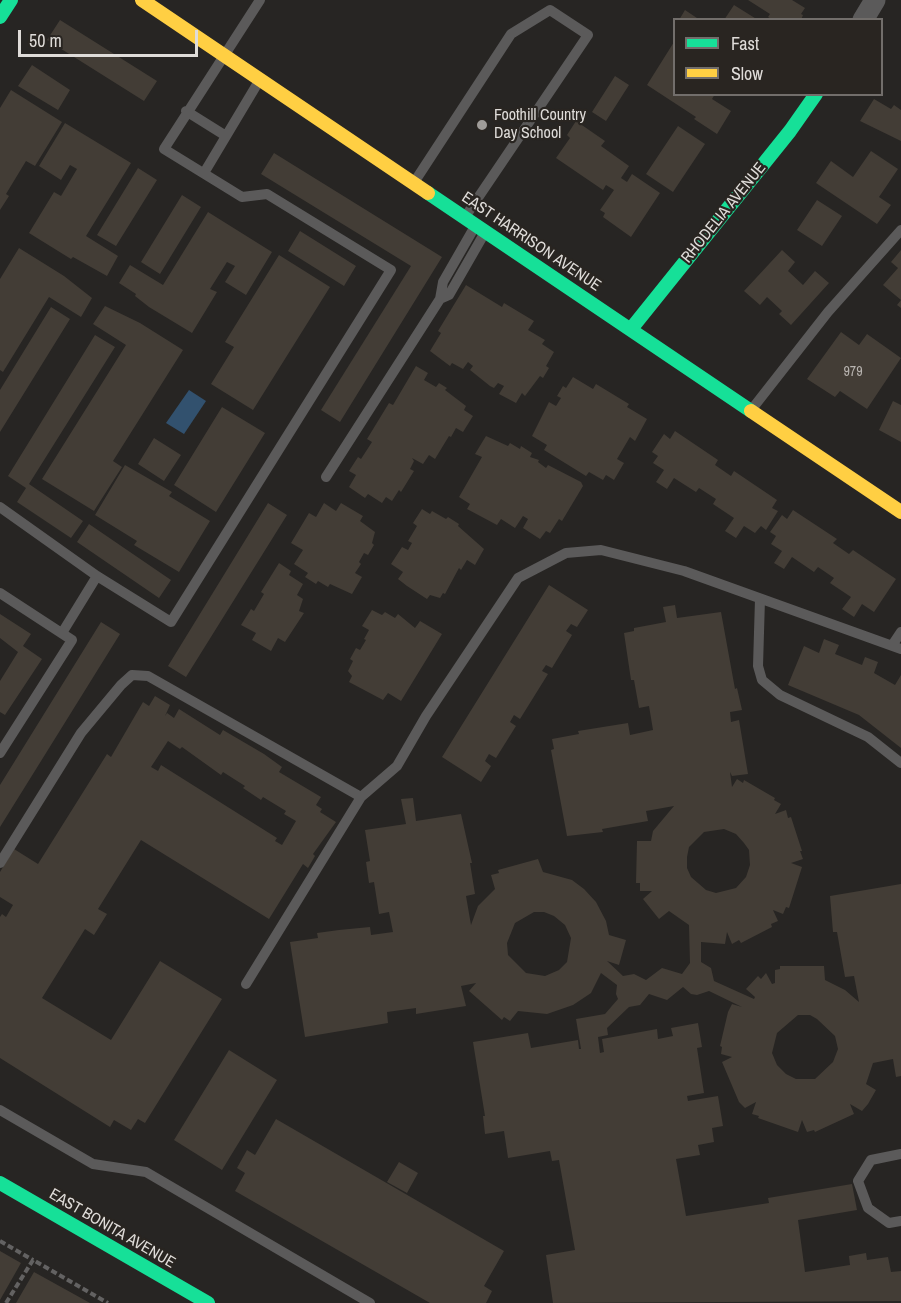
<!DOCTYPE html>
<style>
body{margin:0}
#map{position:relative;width:901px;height:1303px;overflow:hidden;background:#272523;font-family:"Archivo Narrow",sans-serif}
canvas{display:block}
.legend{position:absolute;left:673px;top:18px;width:210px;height:78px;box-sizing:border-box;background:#292521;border:2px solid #726e6b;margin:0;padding:8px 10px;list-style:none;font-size:18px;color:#dfdcd9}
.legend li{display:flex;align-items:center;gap:12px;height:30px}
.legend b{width:30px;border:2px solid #726e6b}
.scale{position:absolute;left:18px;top:30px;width:180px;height:27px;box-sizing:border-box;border:3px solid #dfdcd9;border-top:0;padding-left:8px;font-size:18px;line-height:21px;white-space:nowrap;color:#dfdcd9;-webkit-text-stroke:4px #292521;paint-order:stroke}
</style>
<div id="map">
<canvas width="901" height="1303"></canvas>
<ul class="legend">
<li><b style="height:8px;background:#16e098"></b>Fast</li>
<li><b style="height:8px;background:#ffcf43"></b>Slow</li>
</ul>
<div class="scale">50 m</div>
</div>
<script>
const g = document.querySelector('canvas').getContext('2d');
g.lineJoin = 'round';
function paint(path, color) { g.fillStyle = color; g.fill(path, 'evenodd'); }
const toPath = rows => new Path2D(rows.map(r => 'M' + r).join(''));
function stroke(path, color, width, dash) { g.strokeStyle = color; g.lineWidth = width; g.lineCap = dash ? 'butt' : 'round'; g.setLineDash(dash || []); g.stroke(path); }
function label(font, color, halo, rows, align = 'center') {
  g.font = font + ' "Archivo Narrow",sans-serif'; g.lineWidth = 4.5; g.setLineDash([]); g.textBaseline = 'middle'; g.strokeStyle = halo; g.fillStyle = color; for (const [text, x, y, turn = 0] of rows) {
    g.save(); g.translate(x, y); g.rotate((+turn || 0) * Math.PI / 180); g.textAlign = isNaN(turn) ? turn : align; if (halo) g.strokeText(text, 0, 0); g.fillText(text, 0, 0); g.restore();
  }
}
paint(toPath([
 [189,390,206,401,184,434,166,423]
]), '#32516e');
paint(toPath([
 [748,0,792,0,805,8,801,14,803,15,801,20,773,20,768,17,770,14],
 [734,5,758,20,724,20],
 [685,10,700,20,679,20],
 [60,20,157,81,144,101,47,40],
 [674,42,674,94,715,94,712,99,731,111,717,134,694,119,696,117,647,85],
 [32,65,70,90,58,110,18,86],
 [615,76,629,85,606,121,592,112],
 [11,90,62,122,35,166,26,161,6,194,9,196,0,210,0,108],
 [874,99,891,109,894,105,901,110,901,141,860,121],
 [576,121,605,141,601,146,629,166,621,178,627,182,632,174,660,193,631,237,603,217,605,213,600,210,614,190,606,185,603,190,556,158,570,138,567,135],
 [65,123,131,163,86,236,118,256,107,276,73,257,71,259,29,233,54,192,61,196,77,169,70,165,61,180,39,166],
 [678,126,705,144,673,192,646,174],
 [871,151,898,169,879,197,891,205,877,224,816,183,831,161,853,177],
 [274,153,442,257,340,422,321,410,411,266,261,174],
 [138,168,157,180,116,246,97,235],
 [182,195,201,207,160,274,141,262],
 [817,200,842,216,822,246,797,230],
 [208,212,272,252,246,295,225,282,235,266,227,262,210,289,217,292,192,333,149,307,135,296,136,294,119,283,130,265,163,285],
 [300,231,356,266,344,286,288,251],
 [19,248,64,276,92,298,81,317,49,297,3,372,0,370,0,279],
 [782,250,795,262,788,271,803,285,815,271,829,283,791,325,779,314,782,311,767,297,760,305,744,291],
 [901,250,901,308,897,305,901,300,883,285,898,268,891,262],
 [279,255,330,287,253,410,211,384,234,347,225,342],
 [466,285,502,307,504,303,534,321,528,330,545,340,542,344,554,352,546,366,549,368,543,378,540,376,525,396,522,393,516,403,499,394,504,386,498,383,494,388,490,386,470,370,473,366,468,362,463,369,452,363,450,366,430,351,441,333,438,331],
 [105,306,140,323,183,350,113,461,122,467,94,511,42,479,126,345,93,324],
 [51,307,70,319,0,432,0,390],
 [841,332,859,345,867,334,901,358,867,409,840,391,835,397,807,379],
 [95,335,115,347,29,484,83,521,71,538,17,502,26,488,8,476],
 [416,366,428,373,424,380,436,387,439,383,447,388,445,390,466,406,464,410,473,416,463,432,456,428,451,437,449,436,435,459,429,455,423,464,412,458,414,461,410,469,414,471,401,492,399,490,392,501,386,497,382,503,368,494,365,498,349,487,356,475,349,471,358,457,361,459,372,442,367,439,389,403,393,405],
 [573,377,593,389,596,384,629,404,627,407,647,419,635,441,630,437,617,459,624,463,614,480,606,475,603,480,589,472,586,476,544,450,547,445,532,436,549,402,556,406,561,398,557,396,563,386,566,388],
 [893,401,901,405,901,442,879,430],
 [222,407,265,433,216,512,174,485],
 [675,431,718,460,715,465,731,476,734,471,777,500,772,508,778,511,766,530,761,526,755,533,744,526,736,538,725,531,734,518,713,504,716,499,699,488,696,492,674,478,667,489,656,482,664,470,653,463,658,456,652,452,664,434,670,439],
 [486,436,508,446,510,443,520,449,521,446,532,453,530,457,539,460,538,462,546,468,548,465,581,482,583,486,562,521,559,519,550,533,546,531,540,539,523,528,528,519,523,516,515,528,501,519,497,525,467,509,470,504,459,497,482,457,475,454],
 [154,438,181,455,164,481,138,464],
 [125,465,172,492,169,496,210,521,179,572,134,545,137,541,95,515],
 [268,503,287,515,186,677,168,666],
 [324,503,336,511,341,503,363,516,360,521,375,532,372,543,374,545,368,555,364,553,359,562,361,564,355,573,362,577,352,594,330,584,328,587,318,581,316,584,305,577,308,573,294,564,303,550,291,543,309,513,316,517],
 [422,509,430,514,432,511,446,519,448,517,459,524,458,526,484,549,475,565,467,560,461,570,459,568,445,594,443,593,440,598,430,595,427,599,407,586,398,579,403,572,391,564,402,547,408,550,412,543,408,541,417,526,413,523],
 [793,510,837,539,833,543,849,554,853,550,896,579,874,612,862,604,854,617,842,609,851,597,830,583,834,578,818,567,814,572,792,557,784,569,774,563,782,551,771,544,776,536,770,532,782,515,787,519],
 [89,524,171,580,159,598,77,542],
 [279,563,291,571,289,575,303,584,297,595,303,599,299,611,304,613,285,642,278,638,271,651,252,640,256,633,241,625,251,609,254,611,264,594,261,592],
 [549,585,588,610,577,627,571,624,566,631,572,635,552,668,546,665,542,671,548,674,520,719,514,715,510,722,516,726,496,758,489,754,485,761,491,766,481,782,442,757],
 [675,605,677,618,721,612,735,689,737,688,742,710,730,712,731,722,739,720,748,774,732,776,730,772,732,787,737,779,743,783,744,780,775,798,774,800,781,804,775,814,786,810,788,818,791,817,802,851,800,851,803,859,791,863,802,867,789,908,786,907,783,914,773,910,778,921,771,924,772,927,741,943,739,940,732,944,727,932,725,944,701,942,701,962,711,968,714,981,754,999,755,997,746,989,758,976,761,979,766,973,772,984,775,983,775,970,780,969,780,966,824,966,825,980,845,990,859,1002,854,976,845,977,837,932,833,932,830,896,901,884,901,1076,896,1077,893,1059,873,1063,866,1084,876,1090,868,1104,862,1111,850,1104,854,1114,815,1132,814,1130,807,1132,802,1120,798,1132,758,1118,759,1116,752,1114,756,1102,745,1108,739,1102,722,1062,732,1057,721,1054,722,1047,720,1046,728,1012,732,1004,742,1007,709,991,697,995,691,994,683,987,667,1000,649,994,640,1005,629,1007,607,1028,608,1035,598,1037,600,1053,604,1052,602,1039,657,1029,658,1039,673,1036,671,1028,698,1023,702,1047,697,1048,704,1093,687,1096,688,1101,718,1096,723,1126,712,1128,714,1142,698,1145,700,1155,676,1159,686,1216,769,1203,768,1198,852,1184,857,1210,798,1220,805,1272,850,1265,849,1256,866,1253,867,1260,888,1257,891,1272,901,1271,901,1301,553,1303,546,1255,575,1250,559,1160,552,1161,550,1151,508,1158,504,1131,485,1134,483,1116,485,1116,473,1042,528,1033,531,1048,578,1040,579,1049,581,1049,576,1019,605,1014,618,999,616,994,617,985,601,973,591,993,573,1005,547,1014,518,1011,510,1021,504,1017,502,1020,469,991,476,983,461,986,466,1006,416,1014,416,1008,387,1012,388,1023,305,1037,290,942,318,938,317,933,339,930,370,927,371,935,393,932,389,912,379,914,374,882,369,883,366,862,370,861,365,830,406,824,401,799,413,798,416,821,461,814,472,863,470,863,475,894,466,896,471,925,478,906,495,889,491,875,499,873,498,870,538,859,543,872,572,880,584,889,596,902,606,921,609,935,626,940,619,965,607,961,623,976,634,974,646,980,662,968,682,974,690,963,689,925,669,911,659,919,643,899,652,891,640,891,640,883,636,883,637,841,651,841,653,831,674,806,646,811,648,821,602,829,603,832,567,836,551,750,554,749,552,739,579,734,578,731,628,723,630,735,653,730,649,706,639,708,634,680,631,680,624,633,634,631,634,628,666,622,663,607],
 [724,829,736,834,744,843,749,850,750,865,746,877,736,888,716,893,706,890,691,877,687,868,687,857,689,847,704,832],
 [534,912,544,912,554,916,565,925,571,938,567,962,559,970,545,976,526,973,508,955,507,943,515,923],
 [798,1015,810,1015,817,1019,835,1036,838,1049,833,1062,815,1079,796,1079,786,1074,777,1065,772,1053,777,1033],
 [372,610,382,615,385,612,395,618,398,614,415,628,420,621,442,634,401,701,388,693,383,700,349,682,352,676,348,671,353,661,350,659,356,648,360,650,366,640,364,639,369,630,362,626],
 [0,614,31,634,23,646,42,659,5,715,0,712,0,681,18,652,0,638],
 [101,622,120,634,0,827,0,785],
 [824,639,839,645,835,654,862,665,865,657,878,662,874,673,895,685,901,675,901,748,859,715,788,685,804,646,819,653],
 [155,696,170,705,165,716,167,713,174,718,179,709,220,735,223,730,264,754,282,767,279,772,321,797,316,805,322,809,320,812,336,822,313,854,315,856,308,868,303,864,269,919,141,840,98,909,107,914,94,935,85,929,42,998,111,1040,160,961,222,999,145,1123,138,1119,131,1130,114,1120,110,1127,0,1058,0,917,2,914,6,917,13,905,0,897,0,872,14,849,38,864,107,754,111,757,143,702,149,706],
 [168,741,180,749,182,747,221,775,223,772,245,786,243,788,261,800,263,797,286,811,284,814,296,821,282,845,275,841,277,838,161,765,158,771,151,767],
 [229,1050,277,1080,222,1170,174,1140],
 [276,1119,504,1251,484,1286,492,1291,486,1303,430,1303,235,1191,245,1173,237,1168,247,1150,255,1155],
 [399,1162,418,1173,407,1193,387,1182],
 [0,1251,21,1263,0,1300],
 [34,1272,90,1303,16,1303]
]), '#433d36');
stroke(toPath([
 [0,1241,33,1260],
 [6,1303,33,1260,108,1303]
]), '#636262', 4, [6, 3]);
stroke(toPath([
 [186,111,226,136],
 [204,173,259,81],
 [415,181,511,34,550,10,588,35,465,217],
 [440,299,449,295,484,234],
 [752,409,828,312,901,230],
 [326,477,440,299,443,282,474,228],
 [0,507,97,576,171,622,391,270,267,194,242,197,164,149,260,0],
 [0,593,72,640,0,753],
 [760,599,758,666,762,680,780,695,868,737,901,763],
 [62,633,97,576],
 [893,644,901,632],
 [0,863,81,733,121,685,132,675,148,676,361,797],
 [246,984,361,797,397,766,426,716,518,578,566,553,601,550,684,571,901,649],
 [0,1110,93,1164,146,1172,370,1303],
 [901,1154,871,1160,858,1181,868,1208,889,1223,901,1221]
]), '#5b5a5a', 10);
stroke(toPath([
 [863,20,875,0]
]), '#5b5a5a', 21);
stroke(toPath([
 [0,17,11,0],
 [428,193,751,411],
 [631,329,790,131,816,94],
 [0,1183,208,1303]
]), '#16e098', 14);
stroke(toPath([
 [142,0,428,193],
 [751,411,901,512]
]), '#ffcf43', 14);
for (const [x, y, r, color] of [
 [482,125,6,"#9f9c99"]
]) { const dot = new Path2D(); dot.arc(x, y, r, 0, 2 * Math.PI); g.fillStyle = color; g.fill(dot); stroke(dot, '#292521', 2); }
label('14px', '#b8b4b0', null, [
 ["979",853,372]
]);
label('16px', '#dfdcd9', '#292521', [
 ["Foothill Country",494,116],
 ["Day School",494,134]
], 'left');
label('16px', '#dfdcd9', '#292521', [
 ["RHODELIA AVENUE",724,213,-51],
 ["EAST HARRISON AVENUE",531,242,34],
 ["EAST BONITA AVENUE",112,1229,30]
]);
</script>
